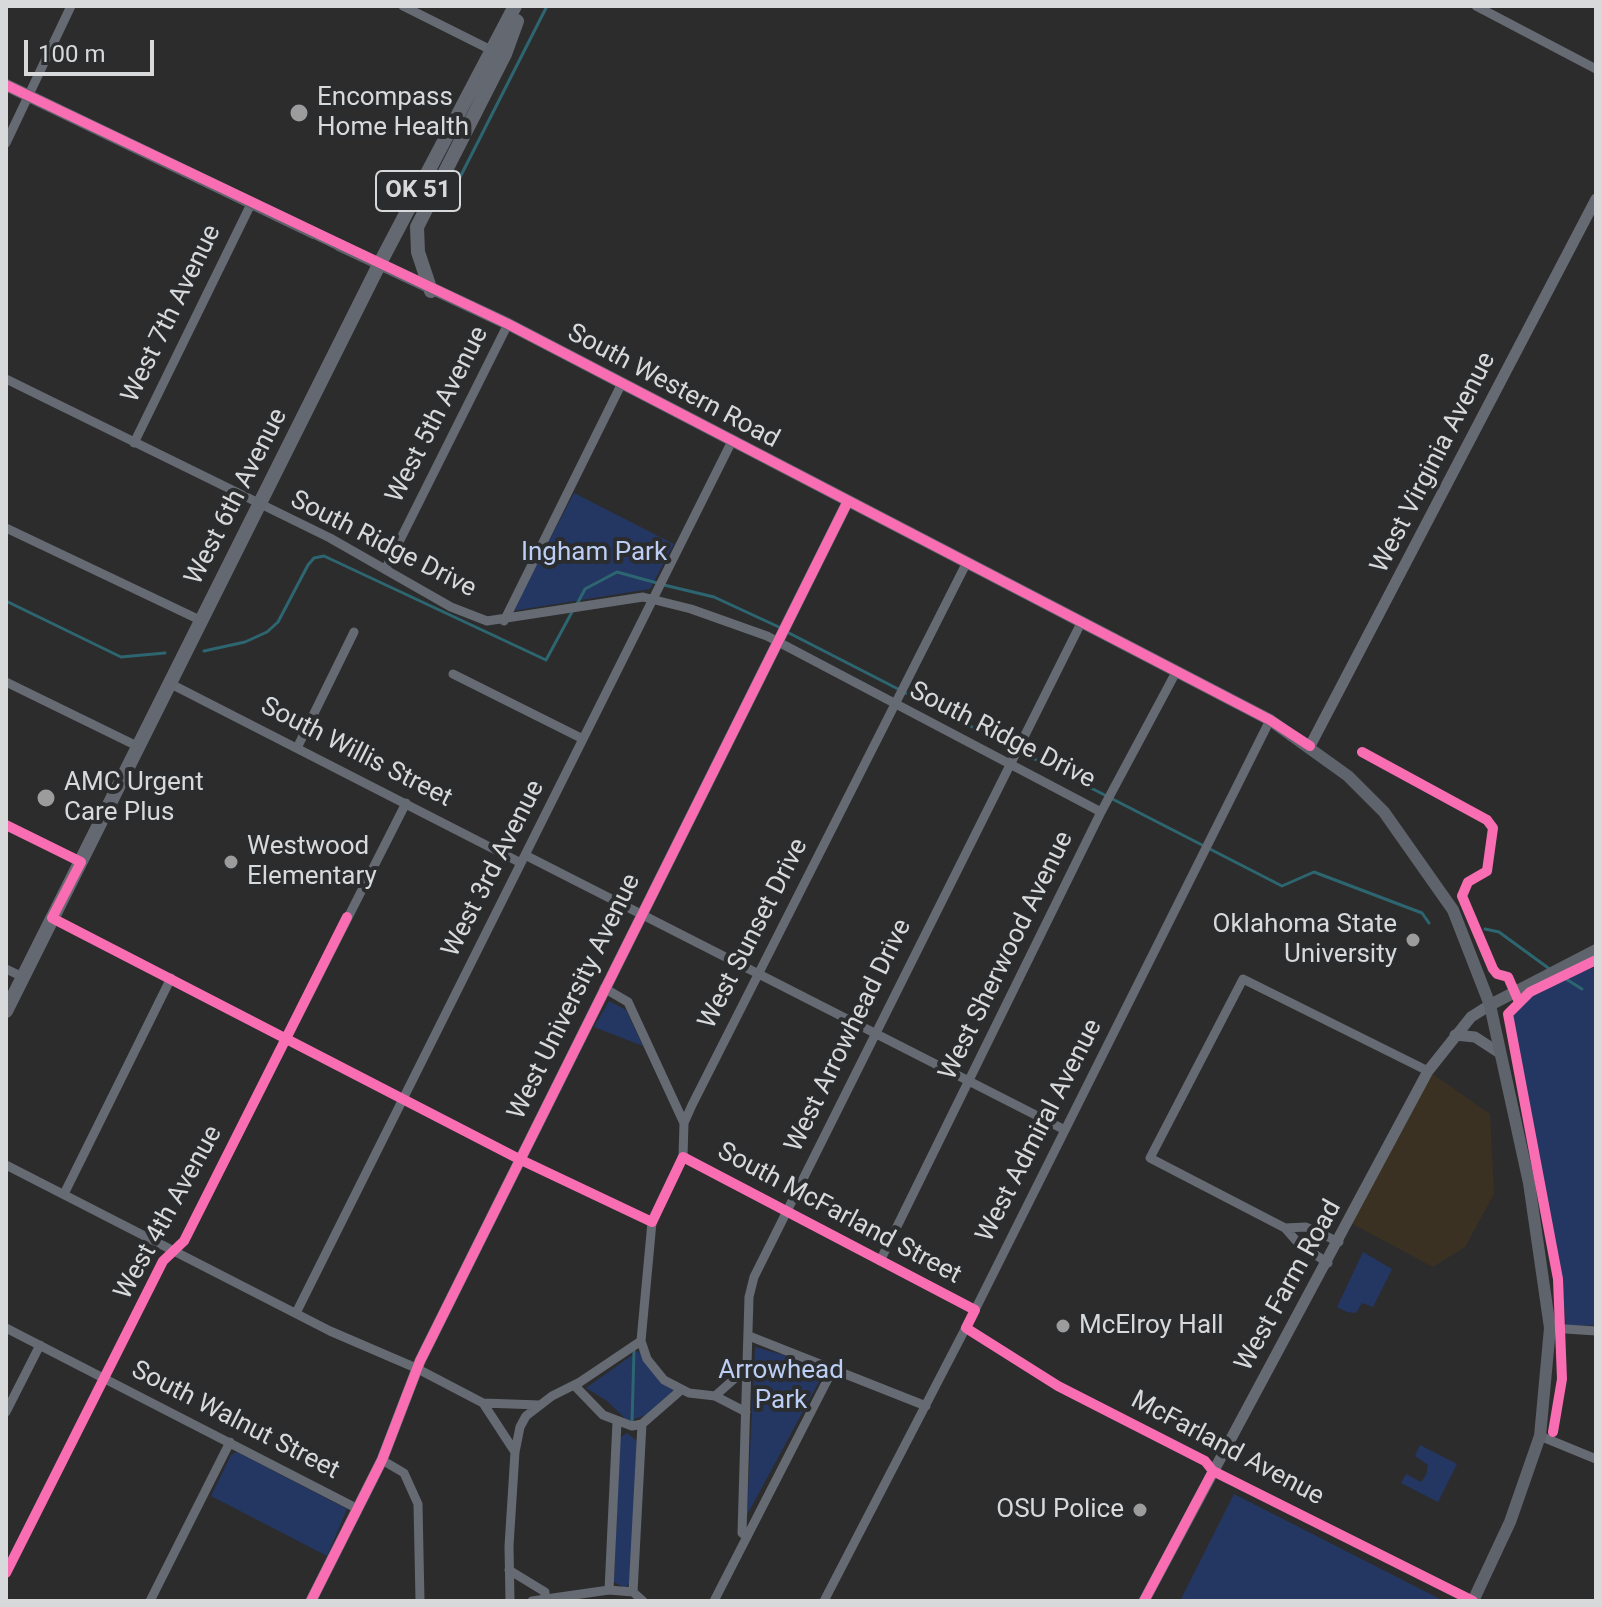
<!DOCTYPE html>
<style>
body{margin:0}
#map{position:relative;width:1602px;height:1607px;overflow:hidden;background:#2c2c2d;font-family:Roboto,sans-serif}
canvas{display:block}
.frame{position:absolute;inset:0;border:8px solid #d8d9da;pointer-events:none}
.scale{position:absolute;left:24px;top:40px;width:130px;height:36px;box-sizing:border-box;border:4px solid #d8d9da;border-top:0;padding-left:10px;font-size:24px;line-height:28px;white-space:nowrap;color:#d8d9da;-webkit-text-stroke:6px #2b2c2e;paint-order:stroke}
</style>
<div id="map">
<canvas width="1602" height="1607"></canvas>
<div class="frame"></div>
<div class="scale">100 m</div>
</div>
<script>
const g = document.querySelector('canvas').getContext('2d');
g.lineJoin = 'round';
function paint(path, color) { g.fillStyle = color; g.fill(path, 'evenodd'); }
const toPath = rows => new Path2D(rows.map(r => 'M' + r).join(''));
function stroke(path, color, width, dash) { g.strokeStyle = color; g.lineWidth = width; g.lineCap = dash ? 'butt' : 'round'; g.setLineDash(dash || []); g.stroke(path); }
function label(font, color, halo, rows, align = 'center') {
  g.font = font + ' Roboto,sans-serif'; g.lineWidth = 8; g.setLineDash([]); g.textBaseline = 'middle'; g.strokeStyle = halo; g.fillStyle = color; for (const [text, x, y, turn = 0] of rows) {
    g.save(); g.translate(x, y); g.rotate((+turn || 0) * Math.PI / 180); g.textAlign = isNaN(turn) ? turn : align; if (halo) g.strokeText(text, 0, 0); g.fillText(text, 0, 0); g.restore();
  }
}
paint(toPath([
 [1428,1071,1490,1114,1494,1194,1465,1247,1433,1267,1349,1222]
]), '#3b3123');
paint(toPath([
 [574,493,674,544,650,589,512,611],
 [1596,967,1596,1325,1572,1326,1566,1325,1562,1282,1511,1015,1530,997,1571,975],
 [609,1001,626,1010,643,1046,594,1027],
 [1363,1252,1392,1269,1373,1307,1362,1303,1356,1313,1347,1312,1337,1307],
 [755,1347,816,1364,821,1378,747,1515],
 [638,1351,674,1390,646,1415,628,1421,607,1401,586,1388],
 [627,1433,637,1441,631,1582,625,1588,614,1582,620,1438],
 [1420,1445,1457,1464,1438,1502,1401,1483,1406,1474,1421,1482,1426,1475,1428,1465,1415,1456],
 [237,1452,347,1509,327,1556,211,1496,231,1455],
 [1234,1494,1444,1601,1180,1601]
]), '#243662');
stroke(toPath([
 [452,193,547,6],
 [664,585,714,597,781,628],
 [6,601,121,657,165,653],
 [576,606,585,589,617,572,657,583],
 [787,632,1282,886,1314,872,1422,913,1429,923],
 [204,651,245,642,267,632,278,622,308,565,314,558,324,556,546,660,572,612],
 [1485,929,1499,932,1551,970],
 [1558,974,1582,989],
 [632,1423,634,1350]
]), '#2d6670', 3);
stroke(toPath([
 [403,6,493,51],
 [1476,6,1596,69],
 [6,143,71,6],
 [6,379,330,538,451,607,487,621,643,597,691,609,767,636,1101,812],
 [134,443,251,204],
 [6,528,202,621],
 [386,568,508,324],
 [504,621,621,385],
 [453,674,583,739],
 [6,682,139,747],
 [171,684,521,863],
 [297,748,354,632],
 [6,825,81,862],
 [525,855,1065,1130],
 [52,918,519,1159,652,1222],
 [6,969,23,977],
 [604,988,628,1002,684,1123],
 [683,1157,975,1310],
 [6,1165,330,1331,416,1368,483,1403,515,1452,509,1546,510,1601],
 [64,1194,171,978],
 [1285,1228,1306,1227,1339,1242],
 [880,1261,1101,812,1176,672],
 [1328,1263,1299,1244,1285,1228,1150,1158,1243,979,1428,1071],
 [296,1313,731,443],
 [6,1328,358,1509],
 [966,1328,1058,1386,1205,1461,1213,1471,1473,1601],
 [1550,1328,1596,1331],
 [749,1336,926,1406],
 [641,1341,647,1359,664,1380,689,1393,715,1396,746,1412],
 [574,1385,603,1415,632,1426,642,1424],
 [715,1396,742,1372,748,1372],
 [483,1403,540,1405],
 [6,1412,40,1345],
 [1540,1436,1596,1459],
 [515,1452,520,1427,526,1416,552,1396,580,1382,641,1341,652,1222,683,1157,684,1123,692,1105,966,564],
 [382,1460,404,1473,418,1504,420,1601],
 [747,1537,742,1533,749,1297,754,1277,1081,623],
 [509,1570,545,1592,545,1598],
 [6,1573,163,1261,184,1241,406,803],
 [609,1590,617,1422],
 [633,1592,642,1424,681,1390],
 [150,1601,230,1442],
 [532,1601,609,1590,633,1592,643,1601],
 [714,1601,834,1367],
 [824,1601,975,1310,1270,720]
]), '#656a73', 9);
stroke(toPath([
 [314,233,339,245],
 [1310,746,1596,199],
 [1455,1035,1475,1037,1498,1052],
 [311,1601,382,1460,420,1361,847,503],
 [1144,1601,1428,1071,1471,1017,1490,1005]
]), '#656a73', 11);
stroke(toPath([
 [6,85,314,233],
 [339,245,508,324,1270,720,1348,776,1384,812,1453,910,1490,1005,1529,1183,1550,1328,1540,1436,1510,1522,1473,1601],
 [1490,1005,1596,950]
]), '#5f636b', 12);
stroke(toPath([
 [431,291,418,252,417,227,505,54,517,21],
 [6,1011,379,265,515,6]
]), '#646870', 14);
stroke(toPath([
 [6,85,508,324,1270,720,1310,746],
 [1362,752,1487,820,1493,828,1487,871,1468,882,1462,896,1493,969,1497,974,1508,977,1519,1002],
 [6,825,81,862,52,918,519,1159,652,1222,683,1157,975,1310,966,1328,1058,1386,1205,1461,1213,1471,1473,1601],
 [1553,1432,1562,1379,1558,1279,1508,1014,1530,992,1596,960],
 [6,1573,163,1261,184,1241,347,917],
 [311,1601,382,1460,420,1361,847,503],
 [1144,1601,1213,1471]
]), '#f96db3', 10);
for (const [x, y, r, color] of [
 [299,113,10,"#9c9c9d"],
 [46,798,10,"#9c9c9d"],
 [231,862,8,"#9c9c9d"],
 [1413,940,8,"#9c9c9d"],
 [1063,1326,8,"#9c9c9d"],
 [1140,1510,8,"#9c9c9d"]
]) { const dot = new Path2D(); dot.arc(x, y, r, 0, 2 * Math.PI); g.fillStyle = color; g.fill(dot); stroke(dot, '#2b2c2e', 3); }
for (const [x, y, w] of [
 [418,191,84]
]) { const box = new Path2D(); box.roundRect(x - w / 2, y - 20, w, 40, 6); g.fillStyle = '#2b2c2e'; g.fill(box); stroke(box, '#d8d9da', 2); }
label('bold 24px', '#d8d9da', null, [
 ["OK 51",418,191]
]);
label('26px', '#d8d9da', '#2b2c2e', [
 ["Encompass",317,98],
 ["Home Health",317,128],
 ["AMC Urgent",64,783],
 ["Care Plus",64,813],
 ["Westwood",247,847],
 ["Elementary",247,877],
 ["Oklahoma State",1397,925,"right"],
 ["University",1397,955,"right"],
 ["McElroy Hall",1079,1326],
 ["OSU Police",1124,1510,"right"]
], 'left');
label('26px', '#d8d9da', '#2b2c2e', [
 ["West 7th Avenue",172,314,-64],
 ["South Western Road",673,387,28],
 ["West 5th Avenue",438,415,-63],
 ["West Virginia Avenue",1434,463,-63],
 ["West 6th Avenue",237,497,-63],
 ["South Ridge Drive",383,545,27],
 ["South Ridge Drive",1002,736,27],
 ["South Willis Street",356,753,27],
 ["West 3rd Avenue",494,869,-63],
 ["West Sunset Drive",754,934,-63],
 ["West Sherwood Avenue",1007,956,-64],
 ["West University Avenue",575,997,-64],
 ["West Arrowhead Drive",849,1036,-64],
 ["West Admiral Avenue",1040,1131,-63],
 ["West 4th Avenue",169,1213,-61],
 ["South McFarland Street",839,1214,28],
 ["West Farm Road",1289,1286,-61],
 ["South Walnut Street",235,1421,27],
 ["McFarland Avenue",1227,1449,28]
]);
label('26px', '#bccef4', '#2b2c2e', [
 ["Ingham Park",594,553],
 ["Arrowhead",781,1371],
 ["Park",781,1401]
]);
</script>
